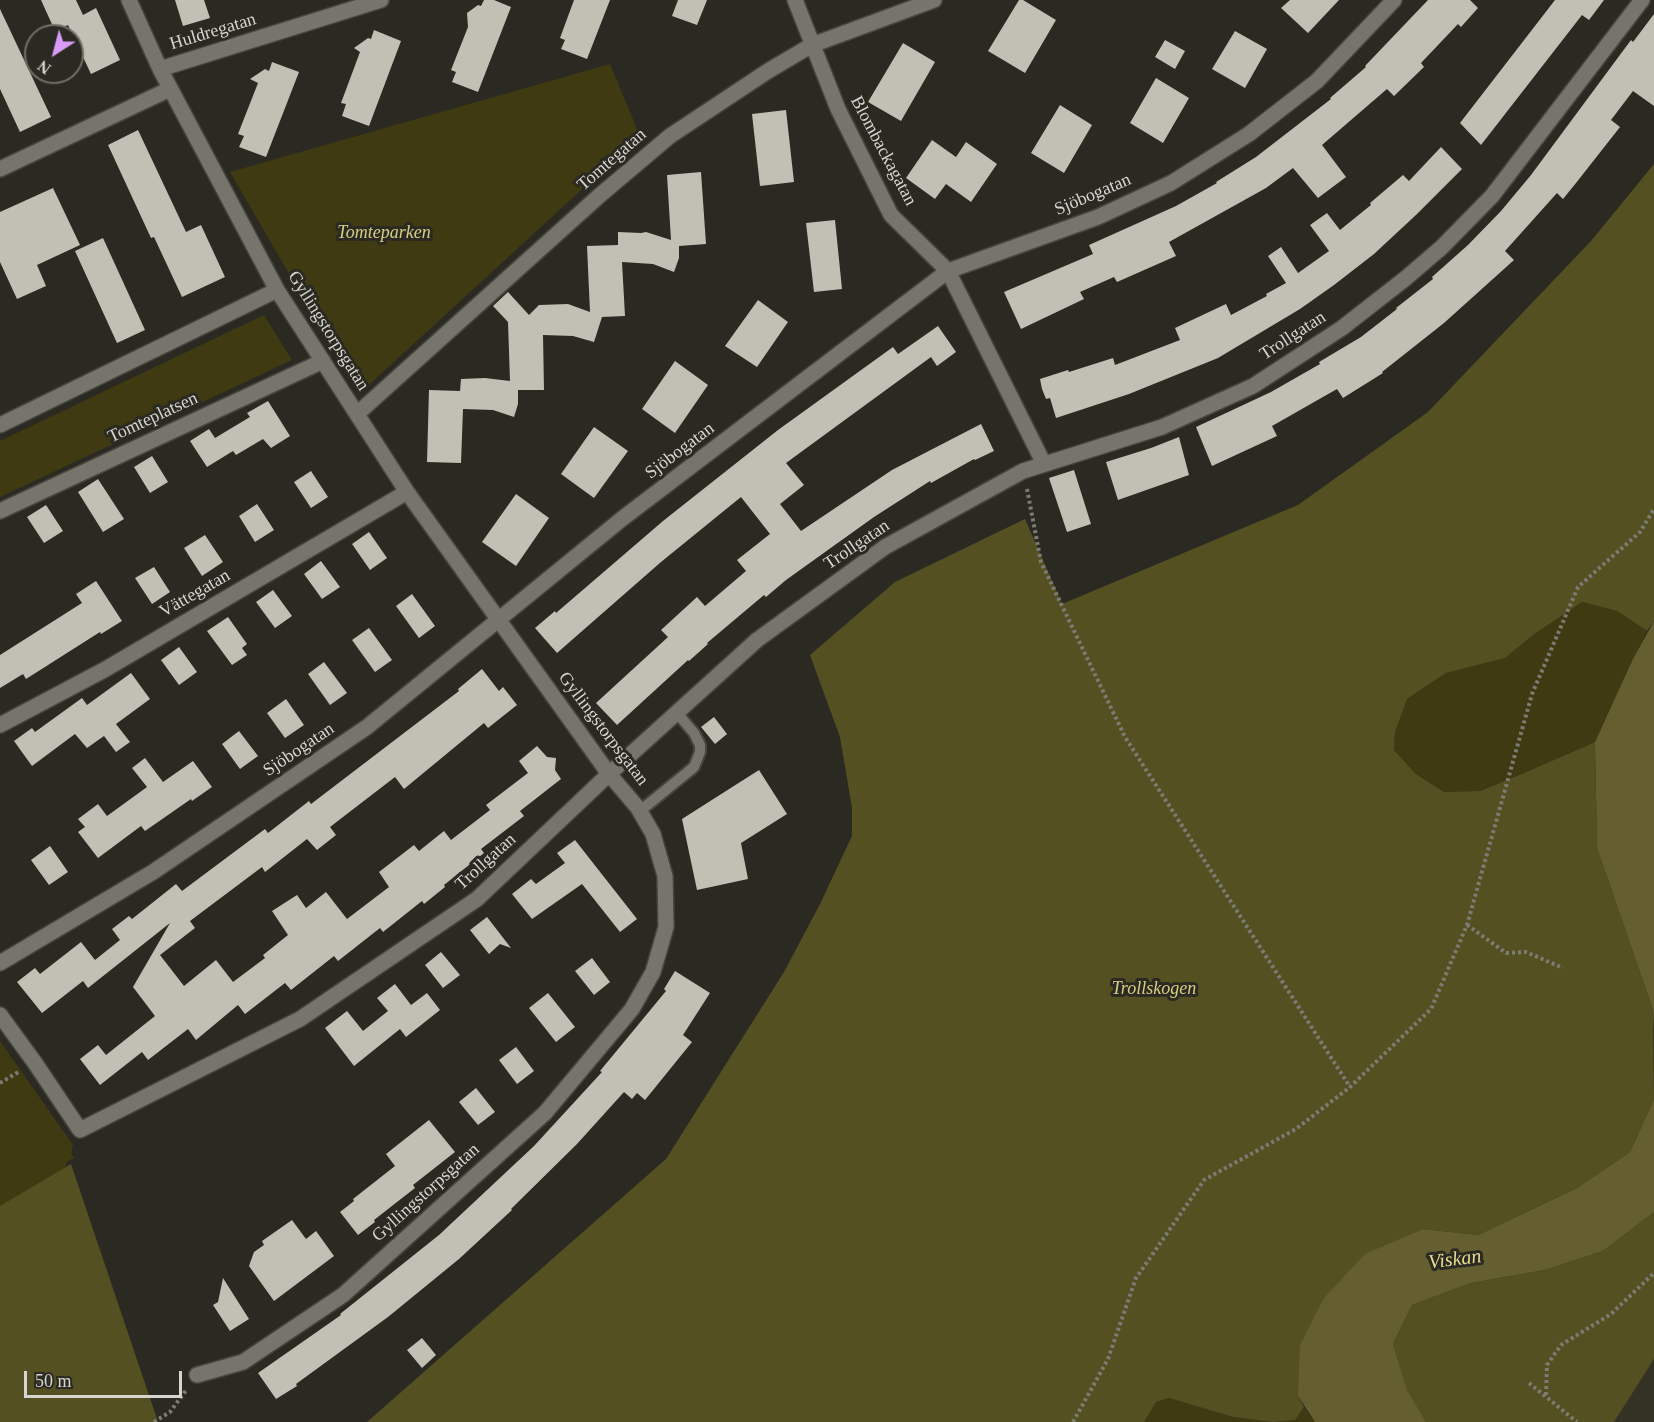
<!DOCTYPE html>
<meta charset="utf-8">
<style>
body{margin:0}
#map{position:relative;width:1654px;height:1422px;overflow:hidden;background:#2b2a22;font-family:Georgia,serif}
canvas{display:block}
.north{position:absolute;left:24px;top:24px;width:60px;height:60px;box-sizing:border-box;background:#2b2a22;border:2px solid #6f6e68;border-radius:50%;rotate:216deg;font-size:16px;font-weight:700;line-height:24px;text-align:center;color:#d6d5d0}
.north::after{content:'';display:block;margin:auto;width:21px;height:27px;background:#d89bf8;clip-path:polygon(50% 0,100% 100%,50% 72%,0 100%)}
.scale{position:absolute;left:24px;top:1371px;width:158px;height:27px;box-sizing:border-box;border:3px solid #d6d5d0;border-top:0;padding-left:8px;font-size:18px;line-height:21px;white-space:nowrap;color:#d6d5d0;-webkit-text-stroke:4px #2b2a22;paint-order:stroke}
</style>
<div id="map">
<canvas width="1654" height="1422"></canvas>
<div class="north">N</div>
<div class="scale">50 m</div>
</div>
<script>
const g = document.querySelector('canvas').getContext('2d');
g.lineJoin = 'round';
function paint(path, color) { g.fillStyle = color; g.fill(path, 'evenodd'); }
const toPath = rows => new Path2D(rows.map(r => 'M' + r).join(''));
function stroke(path, color, width, dash) { g.strokeStyle = color; g.lineWidth = width; g.lineCap = dash ? 'butt' : 'round'; g.setLineDash(dash || []); g.stroke(path); }
function label(font, color, halo, rows, align = 'center') {
  g.font = font + ' Georgia,serif'; g.lineWidth = 6; g.setLineDash([]); g.textBaseline = 'middle'; g.strokeStyle = halo; g.fillStyle = color; for (const [text, x, y, turn = 0] of rows) {
    g.save(); g.translate(x, y); g.rotate((+turn || 0) * Math.PI / 180); g.textAlign = isNaN(turn) ? turn : align; if (halo) g.strokeText(text, 0, 0); g.fillText(text, 0, 0); g.restore();
  }
}
paint(toPath([
 [1654,1359,1654,1422,1614,1422]
]), '#343224');
paint(toPath([
 [610,64,640,136,359,394,230,172],
 [264,315,292,360,0,497,0,441],
 [1582,602,1617,611,1647,631,1595,742,1524,773,1480,791,1444,792,1416,774,1394,750,1395,732,1407,699,1446,673,1505,658,1533,635],
 [0,1041,73,1145,71,1153,74,1158,67,1162,45,1224,0,1257],
 [1169,1398,1233,1417,1273,1422,1295,1420,1304,1407,1315,1422,1144,1422,1156,1402]
]), '#3f3a12');
paint(toPath([
 [1654,164,1654,621,1647,631,1617,611,1582,602,1533,635,1505,658,1446,673,1407,699,1395,732,1394,750,1416,774,1444,792,1480,791,1524,773,1595,742,1597,848,1653,1010,1654,1099,1630,1152,1577,1188,1478,1235,1423,1229,1298,1396,1304,1407,1295,1420,1273,1422,1233,1417,1169,1398,1156,1402,1144,1422,367,1422,666,1159,784,972,820,904,852,836,852,808,840,737,810,655,895,582,1025,519,1062,604,1298,505,1428,412,1591,241],
 [71,1164,158,1422,0,1422,0,1206],
 [1654,1212,1654,1359,1614,1422,1426,1422,1407,1391,1393,1344,1412,1305,1471,1283,1545,1270,1603,1251]
]), '#555021');
paint(toPath([
 [1654,621,1654,1030,1653,1010,1597,848,1595,742,1633,659],
 [1654,1099,1654,1212,1603,1251,1545,1270,1471,1283,1412,1305,1393,1344,1407,1390,1426,1422,1315,1422,1298,1396,1300,1345,1324,1298,1365,1254,1423,1229,1478,1235,1577,1188,1630,1152]
]), '#645e30');
paint(toPath([
 [41,0,76,0,83,15,96,8,120,60,91,74,68,25,55,31],
 [175,0,204,0,210,18,183,26],
 [484,0,494,0,511,7,478,92,452,82,456,72,451,70,468,27,467,13,478,5,481,6],
 [574,0,610,0,587,59,561,49,565,40,560,38],
 [678,0,707,0,697,25,672,16],
 [1019,0,1023,0,1056,20,1025,73,988,51],
 [1290,0,1339,0,1308,33,1281,8],
 [1428,0,1470,0,1478,8,1461,27,1458,24,1421,63,1424,67,1394,96,1387,89,1322,145,1346,177,1318,198,1293,168,1266,188,1169,242,1176,256,1117,282,1114,277,1080,292,1084,299,1021,329,1004,292,1093,254,1089,245,1176,206,1217,183,1216,182,1256,157,1331,99,1330,98,1366,67,1365,66],
 [1555,0,1604,0,1589,20,1582,15,1481,145,1460,123],
 [0,9,51,117,20,132,0,89],
 [1654,14,1654,106,1633,91,1611,120,1620,127,1576,183,1563,199,1557,193,1505,251,1514,260,1444,323,1382,372,1383,373,1343,398,1337,389,1272,426,1277,436,1212,466,1196,427,1271,392,1320,364,1319,362,1361,337,1397,309,1396,308,1433,279,1432,277,1468,245,1501,211,1531,175,1631,40,1633,42],
 [374,30,401,41,369,126,342,116,346,104,341,103,360,52,354,48,368,38,371,39],
 [1235,31,1267,49,1245,88,1212,69],
 [1165,40,1185,51,1175,69,1155,57],
 [903,43,935,62,901,121,868,102],
 [272,62,299,72,266,157,239,147,244,136,238,134,258,83,250,79,265,69,269,71],
 [1156,78,1189,98,1163,143,1130,123],
 [1060,105,1092,125,1064,173,1031,153],
 [786,110,794,182,760,186,752,114],
 [138,130,186,232,201,225,225,277,182,297,154,237,151,238,108,145],
 [932,140,956,157,966,142,997,164,971,202,946,184,935,199,906,178],
 [1441,147,1462,169,1417,214,1374,254,1334,285,1300,309,1218,358,1129,394,1056,418,1050,398,1046,399,1042,389,1040,379,1068,370,1069,372,1113,358,1115,365,1180,340,1175,328,1226,304,1231,315,1267,296,1266,294,1286,283,1268,256,1281,247,1298,273,1329,251,1310,225,1327,213,1340,230,1371,205,1370,203,1403,175,1409,181],
 [701,172,706,244,679,246,679,258,674,272,653,264,622,262,625,316,602,317,594,342,573,336,543,335,544,390,518,390,518,404,514,417,493,410,463,409,461,463,427,462,429,390,460,391,461,379,485,378,510,381,508,322,493,306,508,292,529,315,539,305,568,304,590,312,587,246,618,245,618,232,641,233,646,232,671,240,667,175],
 [53,188,80,245,37,265,46,286,17,299,0,262,0,212],
 [835,220,842,289,814,292,806,223],
 [103,238,145,330,117,343,75,251],
 [758,300,788,322,757,367,725,346],
 [938,326,956,352,937,366,931,357,786,463,804,485,780,504,801,531,892,470,981,424,994,451,975,460,974,459,931,483,930,481,874,517,786,580,766,597,764,595,707,643,708,644,689,661,688,660,617,725,596,703,668,637,661,630,697,597,705,606,746,571,737,560,770,534,741,497,661,562,557,653,535,628,555,611,556,613,663,521,778,430,893,347,898,354],
 [675,361,708,385,675,433,642,409],
 [268,401,290,436,271,448,263,439,236,455,233,451,207,467,190,441,209,429,215,438,250,417,247,413],
 [594,427,628,451,594,498,561,474],
 [1179,437,1189,475,1118,500,1106,462,1151,448],
 [152,456,168,482,150,493,134,467],
 [1074,470,1091,524,1067,532,1049,478],
 [311,471,328,497,311,508,294,482],
 [98,479,124,519,103,532,78,492],
 [516,494,549,518,516,566,482,542],
 [257,504,274,530,255,542,239,516],
 [46,505,63,531,44,543,27,517],
 [369,532,387,558,370,570,352,544],
 [205,535,223,562,202,576,184,548],
 [321,561,340,587,322,599,304,574],
 [154,567,170,592,152,604,135,578],
 [96,581,122,621,101,634,100,632,26,679,23,674,0,688,0,655,82,603,76,594],
 [273,590,292,616,275,628,256,602],
 [412,594,435,626,419,638,396,606],
 [228,617,247,644,242,648,247,655,232,665,207,631],
 [369,628,392,660,375,672,352,640],
 [179,647,197,672,179,685,161,660],
 [324,662,347,693,330,705,308,674],
 [482,669,499,691,503,687,517,705,488,728,484,723,404,789,395,777,330,827,336,835,317,850,307,839,265,872,262,867,190,921,195,928,160,955,184,986,216,960,233,982,265,958,263,955,288,935,272,911,297,895,306,908,326,892,347,919,389,887,379,872,414,845,419,851,444,831,451,840,490,810,486,805,528,773,519,761,537,746,547,757,556,758,555,770,561,779,520,811,524,816,481,849,484,853,444,885,445,887,424,904,422,901,383,932,380,928,338,961,334,956,291,990,285,983,245,1014,238,1005,196,1040,188,1029,148,1060,142,1052,100,1085,80,1059,98,1045,106,1055,155,1016,133,987,170,923,88,988,83,981,42,1013,17,982,35,968,40,974,81,942,95,960,120,940,112,929,129,916,132,919,176,884,182,891,265,829,268,833,309,801,311,804,459,691,458,689],
 [131,673,150,699,116,724,130,742,116,752,104,736,87,748,75,734,32,766,14,741,32,728,35,732,82,698,87,705],
 [286,699,304,725,285,738,267,713],
 [714,717,727,734,715,744,701,727],
 [239,731,258,756,240,769,222,744],
 [145,758,163,782,193,761,212,787,192,801,191,799,145,831,141,826,98,858,78,832,85,827,78,819,98,804,107,816,147,787,132,768],
 [759,770,787,814,741,843,748,879,697,890,682,819],
 [575,840,637,919,620,932,582,884,532,919,512,894,531,879,536,884,565,863,557,853],
 [50,846,68,872,49,885,31,860],
 [487,917,511,948,500,944,489,954,470,930],
 [441,952,460,975,443,988,425,965],
 [592,958,610,982,594,995,575,971],
 [675,971,710,993,683,1035,692,1042,645,1100,637,1093,632,1099,624,1092,577,1144,511,1209,512,1210,459,1259,388,1317,296,1384,297,1386,276,1399,258,1373,341,1315,340,1314,439,1235,534,1146,602,1072,600,1071,666,991,664,989],
 [395,984,411,1005,427,993,440,1010,406,1037,400,1029,354,1066,325,1028,347,1011,363,1031,388,1011,377,998],
 [548,993,575,1027,556,1042,529,1008],
 [516,1047,534,1071,517,1084,499,1060],
 [476,1088,495,1112,478,1125,459,1102],
 [429,1120,455,1152,413,1185,415,1188,374,1220,375,1222,358,1235,340,1212,354,1201,353,1199,395,1166,386,1154],
 [292,1220,306,1239,316,1231,334,1256,274,1301,249,1266,254,1252,264,1245,262,1241],
 [223,1278,249,1319,230,1331,213,1305,218,1302],
 [422,1338,436,1355,422,1368,407,1350]
]), '#c1c0b5');
const service = toPath([
 [640,811,694,767,700,752,700,745,694,733,677,713]
]);
const minor = toPath([
 [129,0,160,69,277,290,407,492,609,774,638,808,653,834,665,876,666,927,653,972,632,1009,545,1113,343,1295,243,1362,197,1375],
 [795,0,838,109,891,215,948,271,1044,464],
 [160,69,381,0],
 [0,169,170,89],
 [357,414,599,196,670,136,768,71,812,45,934,0],
 [0,425,277,290],
 [0,511,323,361],
 [0,725,104,670,407,492],
 [0,963,153,872,367,727,623,518,948,271,1098,217,1171,183,1249,134,1317,81,1394,0],
 [0,1015,35,1063,80,1130,300,1019,477,899,609,774,757,640,885,547,1023,471,1162,427,1253,386,1342,328,1406,278,1442,247,1492,196,1642,0]
]);
stroke(service, '#46453e', 14);
stroke(minor, '#46453e', 18);
stroke(toPath([
 [1027,489,1041,562,1125,737,1350,1087],
 [1467,925,1506,953,1526,952,1563,968],
 [0,1083,20,1071],
 [1529,1383,1577,1422],
 [1546,1395,1547,1365,1561,1345,1611,1314,1654,1273],
 [154,1422,170,1412,187,1389],
 [1073,1422,1108,1359,1136,1278,1204,1180,1296,1129,1350,1087,1431,1009,1467,925,1532,694,1578,587,1640,532,1654,509]
]), '#7c7b74', 4, [3, 3]);
stroke(service, '#76756b', 10);
stroke(minor, '#76756b', 15);
label('18px', '#d6d5d0', '#2b2a22', [
 ["Huldregatan",213,32,-17],
 ["Blombackagatan",883,151,62],
 ["Tomtegatan",612,160,-41],
 ["Sjöbogatan",1093,195,-23],
 ["Gyllingstorpsgatan",328,331,58],
 ["Trollgatan",1293,336,-33],
 ["Tomteplatsen",153,418,-25],
 ["Sjöbogatan",680,451,-37],
 ["Trollgatan",857,545,-34],
 ["Vättegatan",195,594,-30],
 ["Gyllingstorpsgatan",603,729,53],
 ["Sjöbogatan",299,750,-34],
 ["Trollgatan",486,862,-42],
 ["Gyllingstorpsgatan",426,1193,-42]
]);
label('italic 18px', '#d7ce83', '#2b2a22', [
 ["Tomteparken",384,233],
 ["Trollskogen",1154,989]
]);
label('italic 20px', '#e6dd91', '#2b2a22', [
 ["Viskan",1455,1260,-7]
]);
</script>
